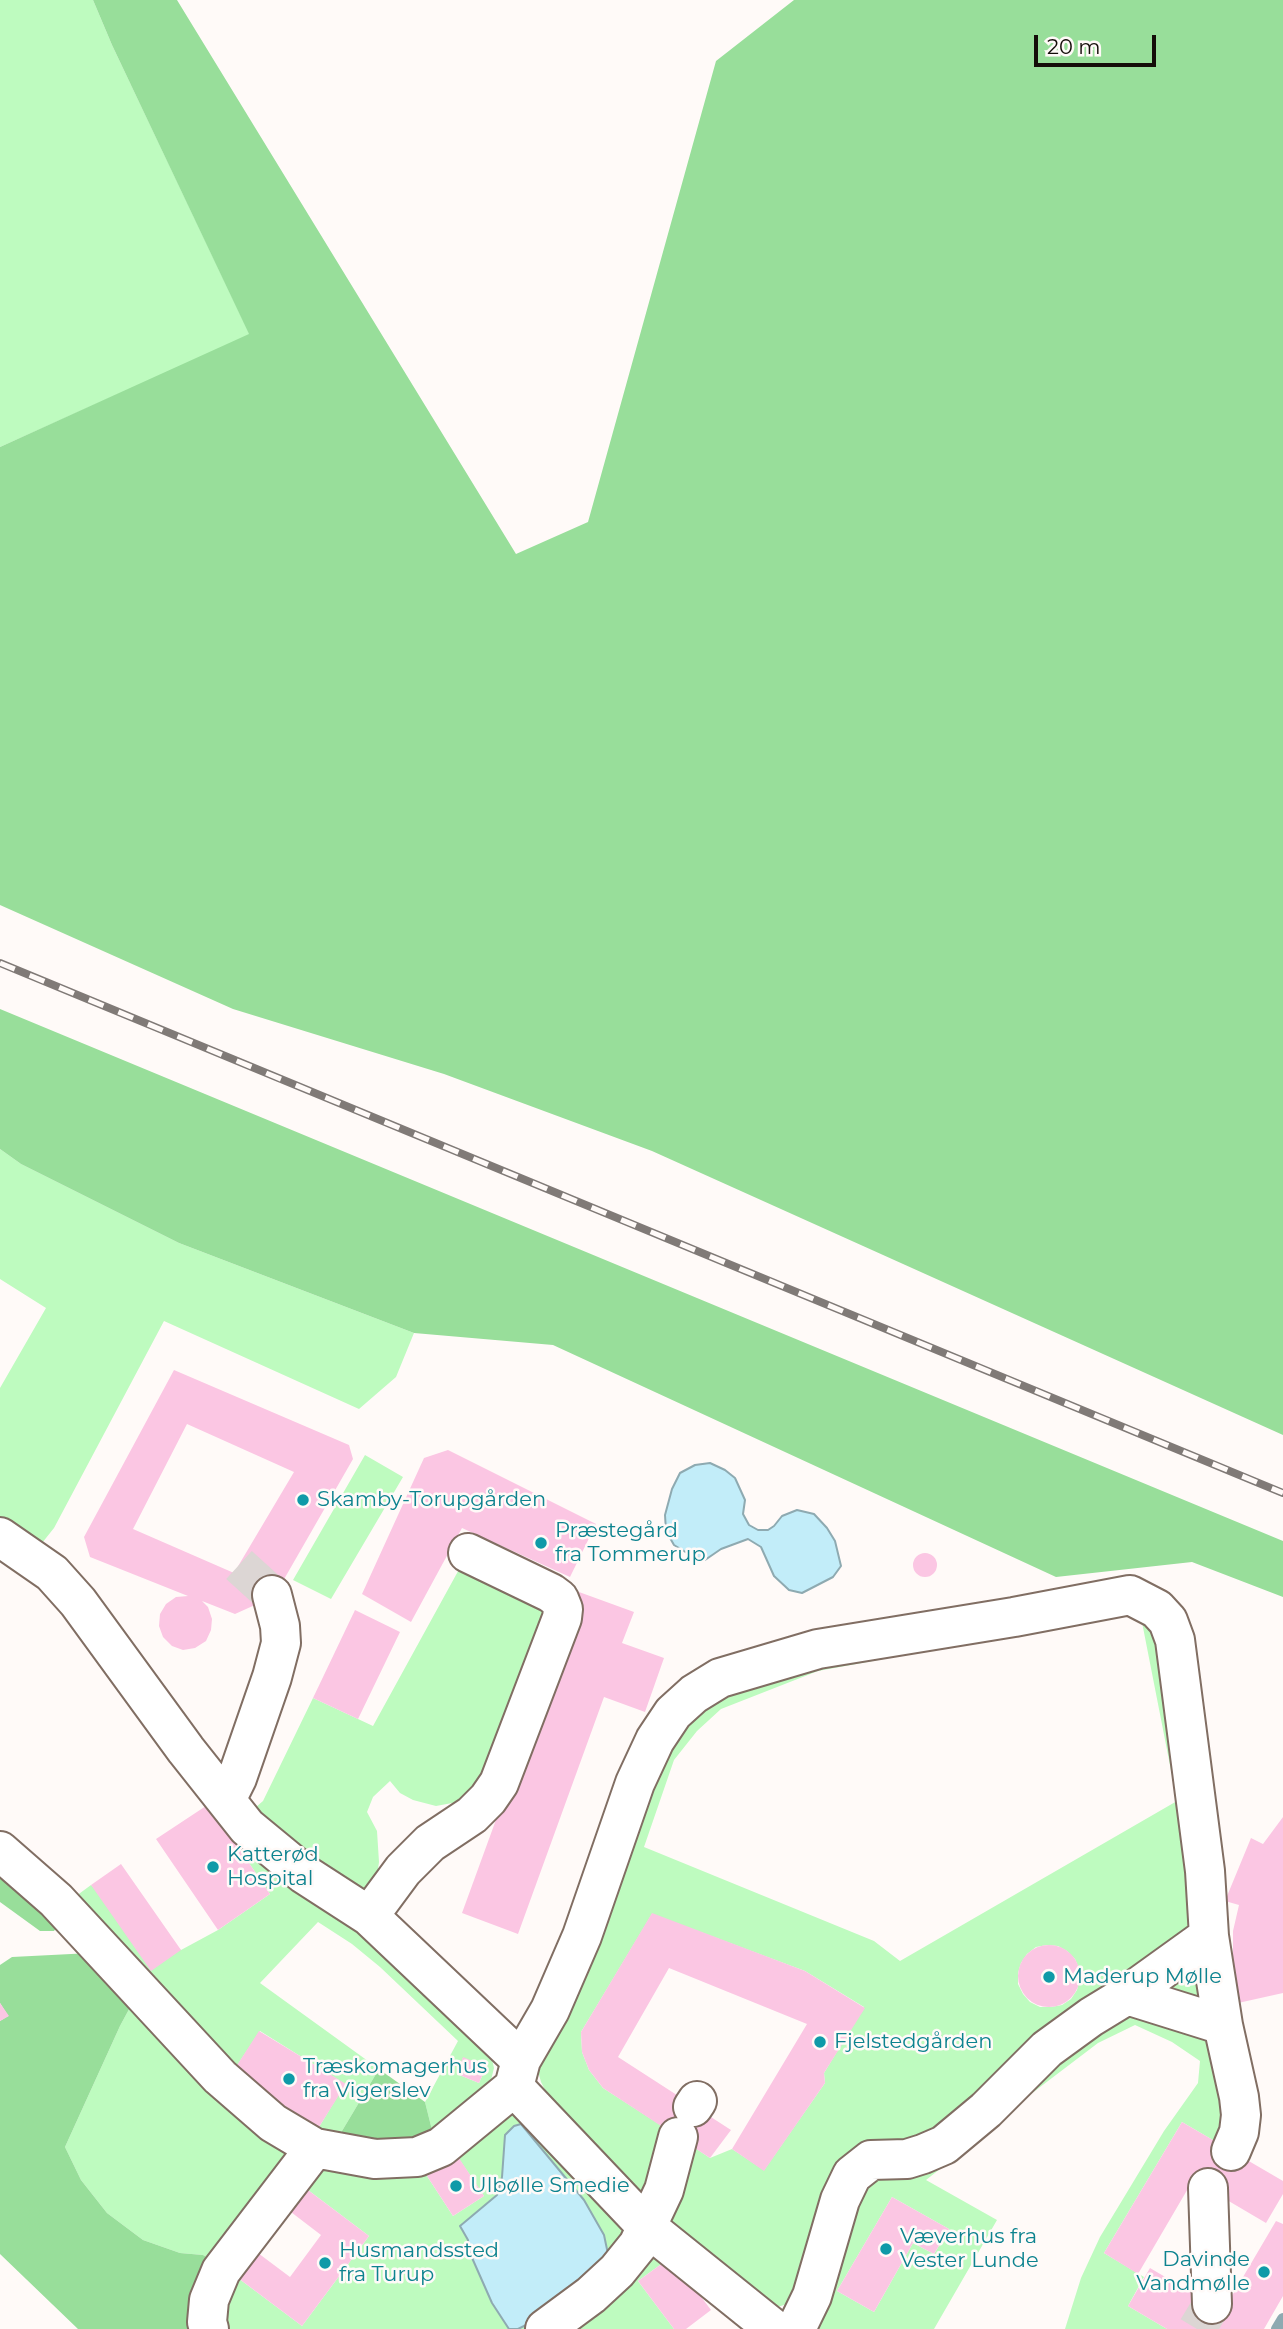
<!DOCTYPE html>
<meta charset="utf-8">
<style>
body{margin:0}
#map{position:relative;width:1283px;height:2329px;overflow:hidden;background:#fffaf8;font-family:Montserrat,sans-serif}
canvas{display:block}
.scale{position:absolute;left:1034px;top:35px;width:122px;height:32px;box-sizing:border-box;border:4px solid #140d09;border-top:0;padding-left:9px;font-size:21px;line-height:24px;white-space:nowrap;color:#140d09;-webkit-text-stroke:5px #fffaf8;paint-order:stroke}
</style>
<div id="map">
<canvas width="1283" height="2329"></canvas>
<div class="scale">20 m</div>
</div>
<script>
const g = document.querySelector('canvas').getContext('2d');
g.lineJoin = 'round';
function paint(path, color) { g.fillStyle = color; g.fill(path, 'evenodd'); }
const toPath = rows => new Path2D(rows.map(r => 'M' + r).join(''));
function stroke(path, color, width, dash) { g.strokeStyle = color; g.lineWidth = width; g.lineCap = dash ? 'butt' : 'round'; g.setLineDash(dash || []); g.stroke(path); }
function label(font, color, halo, rows, align = 'center') {
  g.font = font + ' Montserrat,sans-serif'; g.lineWidth = 5; g.setLineDash([]); g.textBaseline = 'middle'; g.strokeStyle = halo; g.fillStyle = color; for (const [text, x, y, turn = 0] of rows) {
    g.save(); g.translate(x, y); g.rotate((+turn || 0) * Math.PI / 180); g.textAlign = isNaN(turn) ? turn : align; if (halo) g.strokeText(text, 0, 0); g.fillText(text, 0, 0); g.restore();
  }
}
paint(toPath([
 [0,0,93,0,112,45,250,335,0,447],
 [0,1149,21,1164,179,1243,414,1333,396,1377,359,1409,164,1321,54,1528,42,1543,0,1517,0,1388,46,1308,0,1279],
 [365,1455,403,1477,331,1599,293,1580],
 [462,1564,552,1606,490,1780,463,1801,436,1806,413,1800,400,1793,390,1781,373,1797,367,1812,377,1831,379,1862,376,1883,371,1888,357,1893,249,1813,263,1801,313,1698,373,1726],
 [1120,1605,1138,1608,1147,1613,1165,1638,1199,1876,1194,1919,1178,1942,1152,1965,1057,2033,1019,2066,987,2100,947,2132,912,2150,872,2148,861,2152,851,2160,844,2168,838,2183,812,2274,802,2292,792,2302,778,2307,757,2307,734,2291,692,2251,661,2219,661,2210,672,2181,683,2140,710,2158,732,2149,764,2170,825,2083,824,2073,864,2007,805,1971,652,1914,581,2032,582,2052,589,2070,603,2088,673,2133,663,2176,656,2194,647,2203,568,2126,551,2102,541,2082,538,2071,539,2062,570,1992,652,1763,665,1738,684,1712,698,1700,723,1685,759,1674,821,1657],
 [1140,1612,1177,1801,900,1961,874,1941,644,1847,674,1760,697,1731,721,1709,818,1671],
 [1047,1945,1058,1946,1067,1951,1075,1959,1081,1974,1077,1990,1071,1999,1062,2005,1051,2007,1040,2007,1030,2002,1023,1994,1018,1984,1018,1973,1021,1963,1027,1954,1036,1947],
 [209,1804,359,1926,491,2055,494,2068,490,2084,433,2134,425,2102,458,2041,380,1967,352,1944,318,1922,260,1983,379,2069,336,2141,319,2127,345,2084,260,2031,232,2073,72,1899,91,1885,181,1950,218,1930,270,1894],
 [463,2058,486,2067,479,2083,457,2074],
 [1187,1972,1197,1979,1200,1992,1198,2000,1149,1988],
 [134,2000,292,2153,220,2265,203,2255,180,2253,143,2240,107,2213,81,2180,65,2147,120,2026],
 [1126,2005,1196,2027,1221,2051,1223,2146,1182,2122,1104,2253,1144,2277,1128,2306,1167,2329,1065,2329,1081,2278,1100,2237,1164,2131,1198,2083,1200,2061,1172,2042,1135,2025,1098,2043,1002,2116,973,2143,926,2180,997,2220,934,2329,812,2329,856,2188],
 [892,2197,949,2229,934,2254,913,2243,874,2312,837,2291],
 [516,2110,613,2216,621,2229,624,2242,532,2329,518,2329,526,2325,521,2125,514,2126,505,2135,502,2177,497,2195,460,2226,468,2240,469,2251,492,2303,509,2329,220,2329,234,2275,302,2326,369,2236,304,2187,308,2172],
 [457,2156,484,2196,453,2216,427,2176],
 [654,2256,671,2257,638,2281,674,2329,557,2329]
]), '#befbbf');
paint(toPath([
 [93,0,177,0,516,554,588,522,716,61,794,0,1283,0,1283,1435,652,1151,444,1074,233,1009,0,905,0,447,249,334,112,45],
 [0,1009,1283,1541,1283,1597,1192,1562,1056,1577,553,1345,414,1333,179,1243,21,1164,0,1149],
 [0,1863,60,1922,54,1931,40,1931,0,1902],
 [91,1953,134,2000,120,2026,65,2147,81,2180,107,2213,143,2240,180,2253,203,2255,220,2265,201,2329,78,2329,0,2254,0,2021,8,2016,0,2003,0,1965,12,1957],
 [379,2069,425,2102,433,2134,413,2143,336,2141]
]), '#98de9a');
const water = toPath([
 [710,1463,725,1470,735,1478,745,1500,743,1514,749,1525,758,1530,768,1530,774,1526,782,1516,797,1510,814,1514,827,1528,835,1541,841,1566,833,1577,802,1593,789,1590,774,1576,761,1547,748,1539,721,1549,705,1560,692,1556,674,1545,666,1531,665,1515,672,1489,680,1473,695,1465,710,1463],
 [521,2124,584,2200,604,2235,608,2254,526,2325,518,2329,509,2329,492,2303,469,2251,468,2240,460,2226,497,2195,502,2177,505,2135,514,2126,521,2124]
]);
paint(water, '#c2edf9');
stroke(water, '#8eaab1', 2);
stroke(toPath([
 [1277,2329,1283,2319]
]), '#8eaab1', 12);
paint(toPath([
 [174,1370,349,1445,353,1459,279,1588,266,1600,235,1614,202,1601,208,1607,212,1619,211,1630,206,1641,195,1648,183,1650,172,1646,163,1637,159,1626,160,1614,166,1604,176,1597,188,1596,90,1557,84,1537],
 [187,1424,294,1472,234,1573,133,1529],
 [448,1450,596,1524,570,1577,462,1528,411,1622,362,1594,424,1458],
 '913 1565a12 12 0 1 1 24 0a12 12 0 1 1-24 0Z',
 [579,1592,634,1612,622,1643,664,1658,645,1712,604,1697,518,1934,462,1913],
 [355,1610,400,1632,358,1719,313,1698],
 [209,1804,270,1894,218,1930,156,1839],
 [1283,1817,1283,1993,1238,2003,1233,1957,1233,1931,1239,1905,1225,1901,1251,1838,1263,1844],
 [121,1864,181,1950,151,1971,91,1885],
 [652,1913,805,1971,865,2008,824,2073,825,2083,764,2171,732,2149,807,2024,669,1968,618,2057,731,2130,710,2158,603,2088,589,2070,582,2052,581,2032],
 '1018 1976a31 31 0 1 1 62 0a31 31 0 1 1-62 0Z',
 [0,2003,9,2016,0,2021],
 [259,2031,346,2084,319,2127,232,2073],
 [463,2057,486,2067,479,2083,457,2074],
 [1182,2122,1283,2181,1283,2194,1266,2223,1193,2180,1138,2274,1104,2253],
 [457,2155,484,2196,453,2216,427,2176],
 [304,2187,369,2236,302,2326,234,2275,254,2250,290,2277,321,2235,287,2209],
 [892,2197,949,2229,934,2254,913,2243,874,2312,837,2291],
 [1276,2221,1283,2224,1283,2296,1264,2329,1167,2329,1128,2306,1150,2268,1223,2311],
 [671,2257,711,2310,686,2329,674,2329,638,2281]
]), '#fbc6e3');
stroke(toPath([
 [239,1565,272,1595],
 [1197,2329,1212,2304]
]), '#dcd6d4', 38, [38, 19]);
const minor = toPath([
 [0,1537,52,1573,78,1602,186,1750,247,1827,304,1874,369,1916,521,2060],
 [226,1800,237,1778,272,1677,281,1643,280,1626,272,1595],
 [0,1851,56,1900,220,2077,273,2123,315,2148],
 [369,1916,403,1870,430,1843,472,1815,488,1799,499,1783,562,1618,563,1609,559,1599,551,1593,468,1553],
 [1127,1995,1223,2025],
 [514,2087,647,2227,774,2329],
 [693,2107,697,2101],
 [1208,2188,1212,2304],
 [209,2329,207,2322,209,2300,221,2271,315,2148,375,2159,417,2157,441,2147,514,2087,521,2060,550,2010,582,1936,635,1783,655,1740,673,1713,694,1694,720,1678,818,1649,1014,1617,1130,1595,1157,1609,1168,1621,1175,1640,1205,1871,1209,1936,1223,2025,1239,2097,1241,2115,1239,2132,1231,2151],
 [545,2329,591,2295,617,2271,638,2245,664,2190,678,2137],
 [796,2329,812,2296,840,2200,852,2175,871,2160,907,2159,923,2154,944,2145,986,2110,1047,2049,1091,2017,1127,1995,1209,1936]
]);
stroke(minor, '#816e63', 42);
stroke(minor, '#fff', 38);
const rail = toPath([
 [0,963,1283,1493]
]);
stroke(rail, '#807a77', 8);
stroke(rail, '#fffaf8', 5, [16]);
for (const [x, y, r, color] of [
 [303,1500,7,"#0f9aa8"],
 [541,1543,7,"#0f9aa8"],
 [213,1867,7,"#0f9aa8"],
 [1049,1977,7,"#0f9aa8"],
 [820,2042,7,"#0f9aa8"],
 [289,2079,7,"#0f9aa8"],
 [456,2186,7,"#0f9aa8"],
 [886,2249,7,"#0f9aa8"],
 [325,2263,7,"#0f9aa8"],
 [1264,2272,7,"#0f9aa8"]
]) { const dot = new Path2D(); dot.arc(x, y, r, 0, 2 * Math.PI); g.fillStyle = color; g.fill(dot); stroke(dot, '#fffaf8', 2.5); }
label('21px', '#0d838f', '#fffaf8', [
 ["Skamby-Torupgården",317,1500],
 ["Præstegård",555,1531],
 ["fra Tommerup",555,1555],
 ["Katterød",227,1855],
 ["Hospital",227,1879],
 ["Maderup Mølle",1063,1977],
 ["Fjelstedgården",834,2042],
 ["Træskomagerhus",303,2067],
 ["fra Vigerslev",303,2091],
 ["Ulbølle Smedie",470,2186],
 ["Væverhus fra",900,2237],
 ["Vester Lunde",900,2261],
 ["Husmandssted",339,2251],
 ["fra Turup",339,2275],
 ["Davinde",1250,2260,"right"],
 ["Vandmølle",1250,2284,"right"]
], 'left');
</script>
